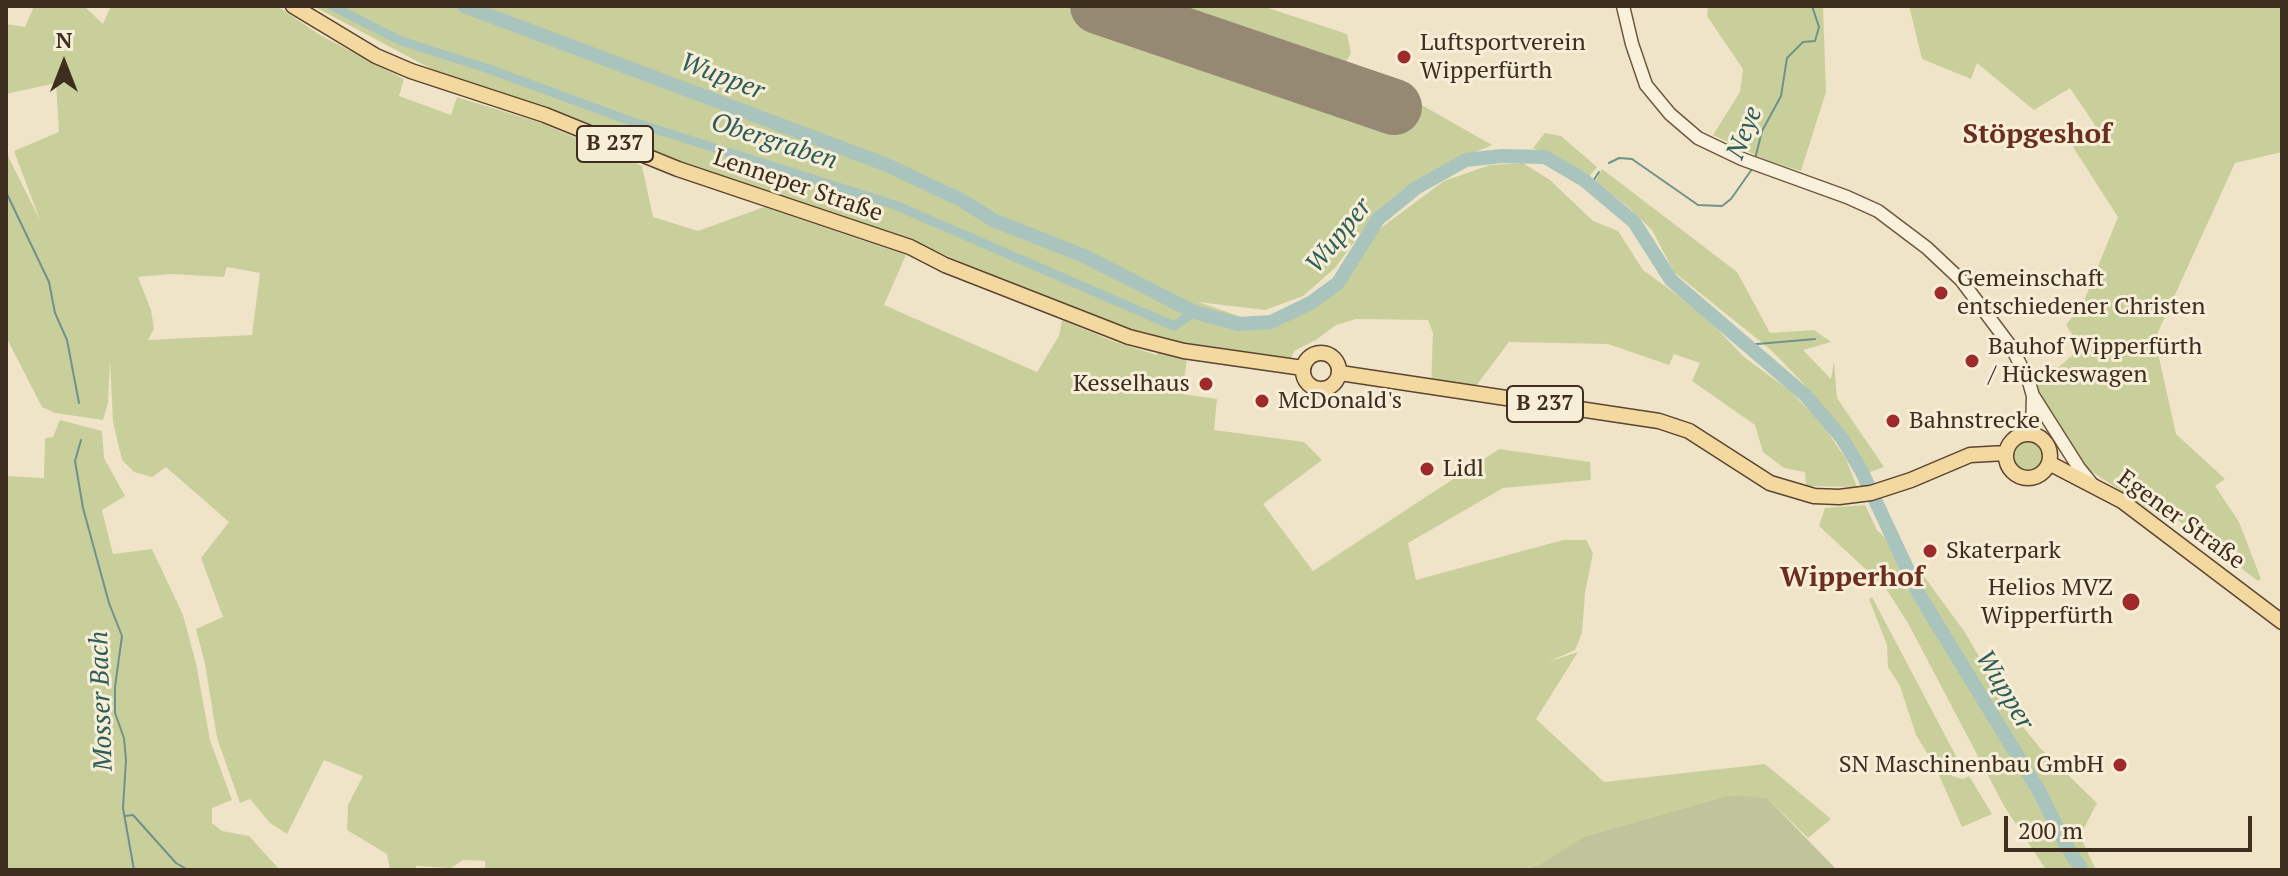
<!DOCTYPE html>
<meta charset="utf-8">
<style>
body{margin:0}
#map{position:relative;width:2288px;height:876px;overflow:hidden;background:#f0e4c8;font-family:"PT Serif",serif}
canvas{display:block}
.frame{position:absolute;inset:0;border:8px solid #3d2e20;pointer-events:none}
.north{position:absolute;left:24px;top:24px;width:80px;height:80px;-webkit-text-stroke:6px #f7eed8;paint-order:stroke;rotate:0deg;font-size:22px;font-weight:700;line-height:32px;text-align:center;color:#3d2e20}
.north::after{content:'';display:block;margin:auto;width:28px;height:36px;background:#3d2e20;clip-path:polygon(50% 0,100% 100%,50% 72%,0 100%)}
.scale{position:absolute;left:2004px;top:816px;width:248px;height:36px;box-sizing:border-box;border:4px solid #3d2e20;border-top:0;padding-left:10px;font-size:24px;line-height:28px;white-space:nowrap;color:#3d2e20;-webkit-text-stroke:6px #f7eed8;paint-order:stroke}
</style>
<div id="map">
<canvas width="2288" height="876"></canvas>
<div class="frame"></div>
<div class="north">N</div>
<div class="scale">200 m</div>
</div>
<script>
const g = document.querySelector('canvas').getContext('2d');
g.lineJoin = 'round';
function paint(path, color) { g.fillStyle = color; g.fill(path, 'evenodd'); }
const toPath = rows => new Path2D(rows.map(r => 'M' + r).join(''));
function stroke(path, color, width, dash) { g.strokeStyle = color; g.lineWidth = width; g.lineCap = dash ? 'butt' : 'round'; g.setLineDash(dash || []); g.stroke(path); }
function label(font, color, halo, rows, align = 'center') {
  g.font = font + ' "PT Serif",serif'; g.lineWidth = 6; g.setLineDash([]); g.textBaseline = 'middle'; g.strokeStyle = halo; g.fillStyle = color; for (const [text, x, y, turn = 0] of rows) {
    g.save(); g.translate(x, y); g.rotate((+turn || 0) * Math.PI / 180); g.textAlign = isNaN(turn) ? turn : align; if (halo) g.strokeText(text, 0, 0); g.fillText(text, 0, 0); g.restore();
  }
}
paint(toPath([
 [34,6,84,6,103,24,111,6,277,6,320,35,404,79,399,96,451,115,457,97,541,123,642,166,653,217,698,231,764,207,906,255,884,305,1037,372,1059,336,1062,320,1115,342,1157,355,1160,341,1066,308,913,241,701,171,443,75,313,6,1262,6,1347,34,1351,53,1346,62,1492,145,1441,167,1399,193,1375,214,1335,268,1303,296,1265,310,1198,302,1271,327,1318,300,1343,278,1362,242,1444,181,1490,165,1523,163,1550,180,1593,221,1618,231,1643,270,1702,313,1744,357,1790,391,1823,425,1846,459,1857,487,1806,486,1805,472,1784,468,1763,452,1755,425,1692,381,1700,363,1674,354,1669,365,1608,344,1509,342,1470,394,1431,387,1433,333,1428,320,1356,319,1336,325,1316,340,1294,351,1291,359,1189,345,1182,394,1217,399,1214,430,1304,442,1322,460,1263,504,1313,571,1499,449,1590,462,1591,480,1503,488,1408,543,1416,580,1563,540,1586,540,1593,553,1585,593,1582,633,1575,650,1548,662,1578,652,1536,719,1604,782,1765,764,1831,819,1808,838,1767,798,1723,797,1583,837,1540,864,1524,870,485,870,485,861,463,860,451,868,416,866,415,870,390,870,387,854,347,830,348,805,363,776,324,760,287,834,270,823,250,799,240,803,217,738,205,664,196,629,223,617,201,558,229,522,166,467,152,477,134,472,122,460,113,422,110,361,108,403,103,420,55,413,42,407,6,337,6,152,40,220,14,151,59,132,56,83,6,94,6,24,25,27],
 [227,267,260,273,252,335,148,340,154,329,151,310,138,277,171,274,224,277],
 [1708,6,1823,6,1826,92,1801,171,1766,160,1713,135,1740,92,1743,69,1707,16],
 [1909,6,2282,6,2282,152,2235,163,2158,332,2158,353,2176,434,2225,479,2215,486,2239,522,2261,579,2258,581,2171,515,2163,519,2085,467,2036,395,2032,381,2054,371,2081,348,2066,325,2084,301,2118,217,2073,147,2095,125,2070,88,2034,110,1977,63,1971,79,1922,59],
 [1545,133,1561,136,1597,167,1589,177,1560,158,1533,148],
 [1602,169,1737,272,1770,333,1814,330,1831,342,1803,350,1831,379,1834,361,1837,398,1884,467,1870,472,1830,415,1803,383,1771,350,1674,272,1652,230,1627,206,1595,182],
 [60,420,102,431,104,458,125,496,102,510,113,554,152,549,183,615,196,663,210,740,232,800,212,808,212,823,222,831,249,836,280,870,6,870,6,476,44,478,45,438,53,437],
 '2013 456a15 15 0 1 1 30 0a15 15 0 1 1-30 0Z',
 [1865,505,1877,530,1923,575,1964,631,2015,717,2040,748,2097,803,2080,836,2096,870,2046,870,2004,806,1908,623,1885,587,1819,526,1825,508],
 [1872,597,1957,758,1949,768,1952,776,1963,779,1969,776,1992,814,1962,827,1935,766,1916,735,1900,686,1888,667,1887,645,1869,599]
]), '#c9cf9b');
paint(toPath([
 [1738,796,1767,798,1837,870,1524,870,1540,864,1583,837,1723,797]
]), '#bfc49a');
stroke(toPath([
 [1755,159,1762,131,1781,96,1787,58,1803,42,1815,41,1819,27,1812,6],
 [1609,163,1619,158,1632,159,1698,205,1722,206,1731,199,1752,169],
 [1590,186,1599,172],
 [6,192,49,282,55,313,67,340,79,403],
 [1746,345,1815,339],
 [81,440,75,461,83,508,109,603,122,636,115,687,115,713,124,738,126,760,123,808,134,870],
 [125,816,133,815,176,863,188,870]
]), '#6f938a', 2);
stroke(toPath([
 [332,6,401,41,486,68,633,122,895,205,1174,326,1194,312]
]), '#a9c4bc', 9);
stroke(toPath([
 [464,6,887,165,963,201,993,220,1084,256,1194,312,1238,324,1271,322,1312,302,1338,283,1378,219,1416,188,1466,160,1501,156,1545,157,1584,180,1634,222,1671,280,1805,395,1842,438,1862,472,1920,596,2039,791,2067,847,2082,870]
]), '#a9c4bc', 14);
stroke(toPath([
 [1098,6,1394,107]
]), '#968974', 56);
const secondary = toPath([
 [1623,6,1632,44,1646,85,1670,114,1698,138,1742,159,1847,197,1878,211,1927,248,1961,280,2012,348,2029,382,2033,396,2032,434],
 [2034,397,2079,468,2092,484]
]);
const primary = toPath([
 [293,6,376,56,411,71,545,115,678,169,910,247,945,265,1129,337,1184,351,1303,368],
 '1303 371a18 18 0 1 1 36 0a18 18 0 1 1-36 0Z',
 [1340,373,1659,421,1689,431,1770,483,1814,496,1839,497,1871,493,1911,480,1970,455,2006,453],
 '2006 456a22 22 0 1 1 44 0a22 22 0 1 1-44 0Z',
 [2049,463,2122,501,2282,622]
]);
stroke(secondary, '#6f573f', 15);
stroke(primary, '#5b4430', 17);
stroke(secondary, '#faf1dc', 12);
stroke(primary, '#f3d9a0', 14);
for (const [x, y, r, color] of [
 [1404,57,8,"#9e2a2b"],
 [1941,293,8,"#9e2a2b"],
 [1972,361,8,"#9e2a2b"],
 [1206,384,8,"#9e2a2b"],
 [1262,401,8,"#9e2a2b"],
 [1893,421,8,"#9e2a2b"],
 [1427,469,8,"#9e2a2b"],
 [1930,551,8,"#9e2a2b"],
 [2131,602,10,"#9e2a2b"],
 [2120,765,8,"#9e2a2b"]
]) { const dot = new Path2D(); dot.arc(x, y, r, 0, 2 * Math.PI); g.fillStyle = color; g.fill(dot); stroke(dot, '#f7eed8', 3); }
for (const [x, y, w] of [
 [615,144,76],
 [1545,404,76]
]) { const box = new Path2D(); box.roundRect(x - w / 2, y - 18, w, 36, 6); g.fillStyle = '#f7eed8'; g.fill(box); stroke(box, '#3d2e20', 2); }
label('bold 22px', '#3d2e20', null, [
 ["B 237",615,144],
 ["B 237",1545,404]
]);
label('24px', '#3d2e20', '#f7eed8', [
 ["Luftsportverein",1420,43],
 ["Wipperfürth",1420,71],
 ["Gemeinschaft",1957,279],
 ["entschiedener Christen",1957,307],
 ["Bauhof Wipperfürth",1988,347],
 ["/ Hückeswagen",1988,375],
 ["Kesselhaus",1190,384,"right"],
 ["McDonald's",1278,401],
 ["Bahnstrecke",1909,421],
 ["Lidl",1443,469],
 ["Skaterpark",1946,551],
 ["Helios MVZ",2113,588,"right"],
 ["Wipperfürth",2113,616,"right"],
 ["SN Maschinenbau GmbH",2104,765,"right"]
], 'left');
label('24px', '#3d2e20', '#f7eed8', [
 ["Lenneper Straße",798,186,19],
 ["Egener Straße",2181,520,36]
]);
label('italic 26px', '#2f5d5a', '#f7eed8', [
 ["Wupper",722,77,21],
 ["Neye",1745,133,-68],
 ["Obergraben",774,142,18],
 ["Wupper",1339,236,-51],
 ["Wupper",2004,690,59],
 ["Mosser Bach",102,701,-92]
]);
label('bold 28px', '#6b2e1e', '#f7eed8', [
 ["Stöpgeshof",2037,135],
 ["Wipperhof",1852,578]
]);
</script>
